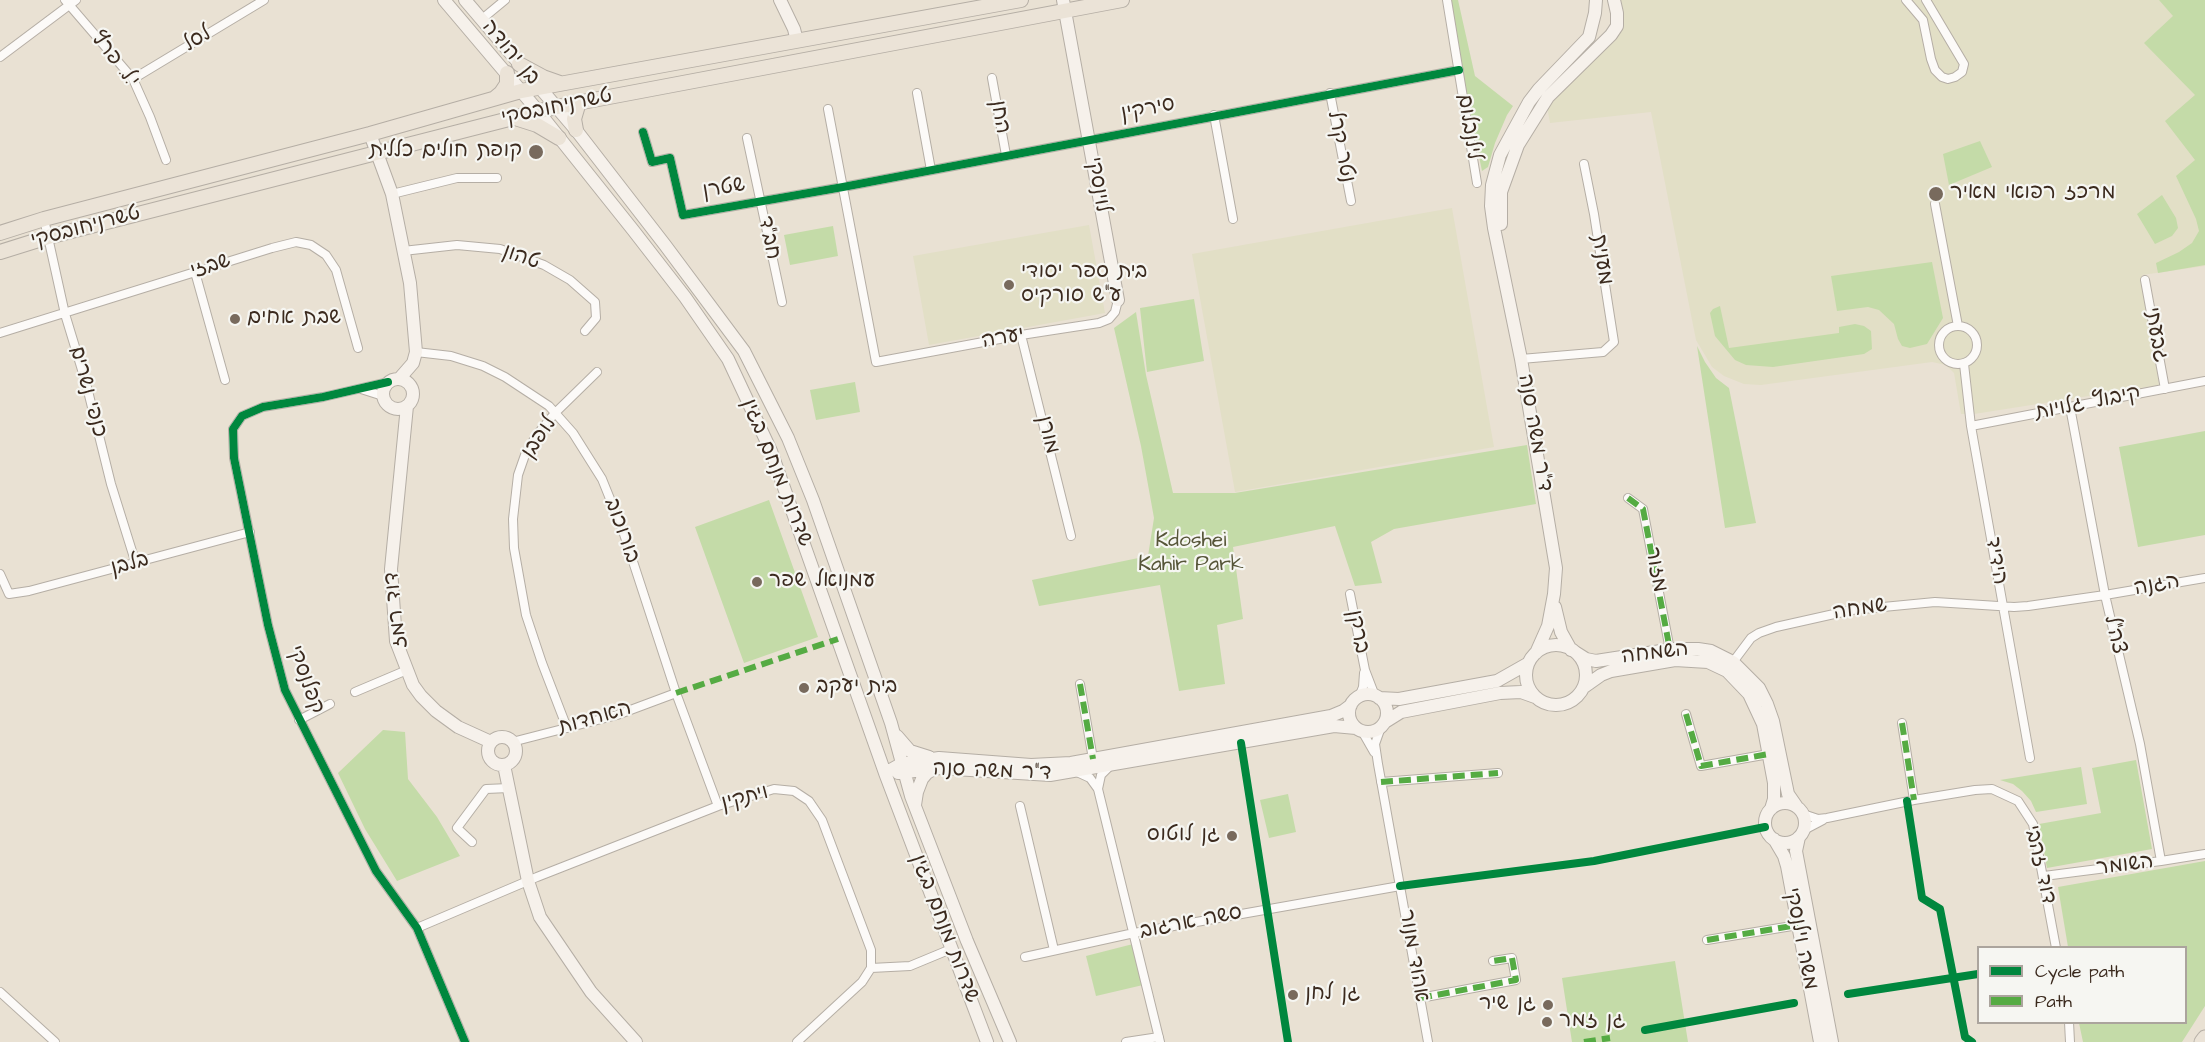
<!DOCTYPE html>
<meta charset="utf-8">
<style>
body{margin:0}
#map{position:relative;width:2205px;height:1042px;overflow:hidden;background:#e9e1d3;font-family:"Architects Daughter",sans-serif}
canvas{display:block}
.legend{position:absolute;left:1977px;top:946px;width:210px;height:78px;box-sizing:border-box;background:#f6f6f2;border:2px solid #aba49d;margin:0;padding:8px 10px;list-style:none;font-size:18px;color:#3b2a1e}
.legend li{display:flex;align-items:center;gap:12px;height:30px}
.legend b{width:30px;border:2px solid #aba49d}
</style>
<div id="map">
<canvas width="2205" height="1042"></canvas>
<ul class="legend">
<li><b style="height:8px;background:#00873e"></b>Cycle path</li>
<li><b style="height:8px;background:#55ab43"></b>Path</li>
</ul>
</div>
<script>
const g = document.querySelector('canvas').getContext('2d');
g.lineJoin = 'round';
function paint(path, color) { g.fillStyle = color; g.fill(path, 'evenodd'); }
const toPath = rows => new Path2D(rows.map(r => 'M' + r).join(''));
function stroke(path, color, width, dash) { g.strokeStyle = color; g.lineWidth = width; g.lineCap = dash ? 'butt' : 'round'; g.setLineDash(dash || []); g.stroke(path); }
function label(font, color, halo, rows, align = 'center') {
  g.font = font + ' "Architects Daughter","Playpen Sans Hebrew",sans-serif'; g.lineWidth = 4.5; g.setLineDash([]); g.textBaseline = 'middle'; g.strokeStyle = halo; g.fillStyle = color; for (const [text, x, y, turn = 0] of rows) {
    g.save(); g.translate(x, y); g.rotate((+turn || 0) * Math.PI / 180); g.textAlign = isNaN(turn) ? turn : align; if (halo) g.strokeText(text, 0, 0); g.fillText(text, 0, 0); g.restore();
  }
}
paint(toPath([
 [1621,0,2205,0,2205,266,2142,275,2159,385,1974,414,1961,414,1954,373,1946,365,1932,362,1761,385,1744,384,1724,376,1712,367,1696,340,1651,112,1550,123,1547,106,1618,35,1624,22],
 [1452,208,1494,447,1235,492,1192,254],
 [1089,225,1105,313,929,345,913,256]
]), '#e2dfc6');
paint(toPath([
 [1447,0,1458,0,1475,76,1513,106,1507,115,1495,143,1488,167,1482,171],
 [2159,0,2205,0,2205,265,2158,273,2156,263,2179,252,2192,243,2199,231,2196,219,2176,176,2195,160,2165,121,2195,95,2144,43,2173,16],
 [1980,141,1992,167,1949,185,1943,154],
 [2162,195,2176,218,2178,228,2172,236,2155,244,2137,214],
 [833,226,838,256,790,265,784,235],
 [1932,262,1943,318,1927,344,1910,348,1902,346,1898,339,1894,324,1879,310,1868,307,1837,311,1831,276],
 [1194,299,1204,361,1147,372,1140,308],
 [1720,306,1729,348,1839,333,1839,327,1855,324,1864,326,1871,331,1872,349,1864,354,1773,367,1746,365,1735,360,1715,336,1710,313,1713,309],
 [1136,312,1146,375,1173,493,1235,493,1527,445,1536,504,1394,529,1371,542,1382,583,1355,586,1335,526,1233,547,1243,619,1217,625,1225,684,1179,691,1160,585,1039,606,1032,580,1148,556,1154,518,1141,446,1114,328],
 [1697,346,1705,362,1716,378,1729,388,1756,523,1725,528],
 [855,382,860,412,816,420,810,390],
 [2205,431,2205,535,2138,547,2119,447],
 [769,500,818,637,744,663,695,527],
 [383,730,405,732,408,779,437,817,460,856,397,881,365,829,338,773],
 [2136,760,2152,849,2047,868,2039,824,2101,813,2092,768],
 [2081,767,2087,804,2036,812,2031,801,2022,791,2013,784,2000,780],
 [1288,794,1296,832,1269,838,1260,800],
 [2205,861,2205,1006,2182,1042,2083,1042,2079,1023,2186,1022,2186,948,2068,947,2058,887],
 [1133,944,1143,985,1096,996,1086,956],
 [1675,961,1688,1042,1572,1042,1562,978]
]), '#c4dba8');
const street = toPath([
 [65,0,133,79,150,117,166,160],
 [1447,0,1477,183],
 [1906,0,1923,20,1931,59,1935,70,1942,77,1948,79,1955,77,1962,72,1964,64,1926,0],
 [482,19,505,0],
 [0,57,76,0],
 [992,78,1006,155],
 [133,79,264,0],
 [917,93,931,170],
 [1330,93,1351,201],
 [828,109,876,362,1021,335,1099,323,1109,319,1115,312,1118,300],
 [1214,115,1233,219],
 [643,132,652,162,670,158,683,215,843,187,1459,70],
 [747,138,782,302],
 [392,194,457,178,497,178],
 [1935,204,1958,326],
 [44,219,65,314,86,383,111,484,136,564],
 [403,251,457,245,500,249,544,265,570,280,595,302,596,318,585,331],
 [195,272,225,380],
 [2145,280,2165,389],
 '1939 345a19 19 0 1 1 38 0a19 19 0 1 1-38 0Z',
 [0,333,272,248,296,242,311,245,326,255,336,270,358,348],
 [1021,335,1071,536],
 [416,352,451,356,483,366,505,377,549,406,573,433,602,479,623,531,676,693,718,806],
 [1521,359,1603,352,1614,342,1594,214,1584,164],
 [1964,364,1971,426,2030,758],
 [388,382,323,397,263,407,242,416,233,429,234,458,268,625,285,690,376,871,417,928,465,1042],
 [361,389,383,396],
 [2070,407,2105,595,2140,744,2161,861],
 [1971,426,2205,381],
 [1628,498,1643,509,1670,650],
 [0,574,9,594,29,591,250,532],
 [1350,594,1365,670,1375,696],
 [1733,662,1751,638,1759,633,1776,627,1852,610,1935,602,2014,607,2028,606,2105,595,2205,578],
 [1080,684,1093,759],
 [355,692,407,670],
 [1359,697,1363,687,1364,673],
 [1686,714,1701,766,1769,754],
 [299,720,330,704],
 [1902,723,1914,800],
 [1381,727,1375,744,1378,764,1428,1042],
 [567,728,542,663,526,615,514,548,513,519,518,475,525,455,536,436,555,413,597,372],
 [1362,731,1374,752],
 [512,742,617,715,676,693],
 [1077,772,1090,778,1098,789,1160,1042],
 [1381,782,1498,773],
 [1098,789,1101,775,1110,766],
 [1020,806,1054,950],
 [1803,814,1818,819,1827,818,1914,800,1975,790,1992,789,2018,801,2033,824,2056,948],
 [1804,830,1823,820],
 [472,842,457,828,486,789,509,788],
 [2044,876,2161,861,2205,854],
 [417,928,537,877,718,806,774,789,794,791,809,801,822,820,871,950,871,968,862,982,797,1042],
 [1707,940,1798,925],
 [1025,957,1134,933,1400,886],
 [871,968,910,966,951,949],
 [0,992,55,1042],
 [1420,998,1516,980,1512,958,1493,961],
 [2069,1022,2070,1042],
 [1126,1042,1159,1037]
]);
const secondary = toPath([
 [444,0,538,111,633,230,685,297,728,359,771,451,885,773,987,1042],
 [465,0,576,130,665,245,744,351,788,438,813,500,891,723,911,796,967,941,1010,1042],
 [780,0,794,29,797,41],
 [1063,0,1118,300],
 [370,134,392,194,410,283,416,352,413,363,399,379],
 [1501,224,1501,192,1518,145,1548,97,1611,35,1617,26,1617,13,1614,0],
 '383 394a15 15 0 1 1 30 0a15 15 0 1 1-30 0Z',
 [407,406,391,569,396,641,413,685,421,696,436,711,458,727,491,742],
 [1555,607,1561,632,1571,650],
 '1526 675a30 30 0 1 1 60 0a30 30 0 1 1-60 0Z',
 [1575,652,1586,659,1596,661,1674,649,1698,649,1711,651,1733,662,1759,688,1767,704,1773,721,1788,794,1797,807],
 [1536,653,1548,626,1554,594,1556,568,1521,359,1494,228,1491,206,1492,185,1500,155,1529,102,1539,89,1589,37,1595,13,1596,0],
 [1584,687,1601,675,1611,671,1675,660,1708,662,1727,671,1749,694,1763,724,1774,783,1774,799,1771,809],
 '1349 713a19 19 0 1 1 38 0a19 19 0 1 1-38 0Z',
 [1379,698,1399,699,1497,681,1527,664],
 [1385,722,1401,712,1500,693,1521,692,1535,697],
 [897,736,910,751,929,757],
 '488 751a14 14 0 1 1 28 0a14 14 0 1 1-28 0Z',
 [504,765,528,881,540,917,591,992,636,1042],
 [885,773,901,764,939,758,1031,765,1071,763,1331,716,1343,711,1351,705],
 [898,773,939,768,1050,775,1334,726,1356,728],
 '1765 823a20 20 0 1 1 40 0a20 20 0 1 1-40 0Z',
 [915,805,917,792,922,779,927,773,934,769],
 [1799,837,1796,851,1832,1042],
 [1774,839,1784,856,1787,866,1820,1042]
]);
const primary = toPath([
 [519,64,543,77,560,83],
 [495,98,501,93,507,84,507,73],
 [515,118,537,125,559,138],
 [576,130,574,119,579,102],
 [0,233,44,219,370,134,521,91,1021,0],
 [0,252,48,237,556,107,1122,0]
]);
const highway = toPath([
 [2202,1042,2205,1038]
]);
stroke(street, '#b5aea5', 10);
stroke(secondary, '#b5aea5', 14);
stroke(primary, '#b5aea5', 16);
stroke(highway, '#b5aea5', 17);
stroke(street, '#fcfaf8', 8);
stroke(secondary, '#f6f1eb', 12);
stroke(primary, '#ebe3d7', 14);
stroke(highway, '#ebe3d7', 15);
stroke(toPath([
 [1628,498,1643,509,1670,650],
 [1080,684,1093,759],
 [676,693,838,639],
 [1686,714,1701,766,1769,754],
 [1902,723,1914,800],
 [1381,782,1498,773],
 [1707,940,1798,925],
 [1420,998,1516,980,1512,958,1493,961],
 [1584,1042,1610,1038]
]), '#55ab43', 6, [12, 6]);
stroke(toPath([
 [643,132,652,162,670,158,683,215,843,187,1459,70],
 [388,382,323,397,263,407,242,416,233,429,234,458,268,625,285,690,376,871,417,928,465,1042],
 [1241,743,1288,1042],
 [1907,801,1922,898,1940,909,1965,1037,1972,1042],
 [1400,886,1594,861,1765,827],
 [1848,994,1978,974],
 [1645,1030,1794,1003]
]), '#00873e', 8);
for (const [x, y, r, color] of [
 [536,152,8,"#786a5d"],
 [1936,194,8,"#786a5d"],
 [1009,285,6,"#786a5d"],
 [235,319,6,"#786a5d"],
 [757,582,6,"#786a5d"],
 [804,688,6,"#786a5d"],
 [1232,836,6,"#786a5d"],
 [1293,995,6,"#786a5d"],
 [1548,1005,6,"#786a5d"],
 [1547,1022,6,"#786a5d"]
]) { const dot = new Path2D(); dot.arc(x, y, r, 0, 2 * Math.PI); g.fillStyle = color; g.fill(dot); stroke(dot, '#f6f6f2', 2); }
label('21px', '#3b2a1e', '#f6f6f2', [
 ["לסל",198,40,-31],
 ["בן יהודה",510,53,50],
 ["י.ל. פרץ",114,60,52],
 ["טשרניחובסקי",557,108,-12],
 ["סירקין",1148,110,-11],
 ["החן",999,117,80],
 ["לילנבלום",1468,127,81],
 ["נטר קרל",1340,147,79],
 ["לוינסקי",1097,185,80],
 ["שטרן",724,189,-10],
 ["טשרניחובסקי",86,228,-15],
 ["חב\"ד",768,238,78],
 ["טהון",521,258,19],
 ["מענית",1601,260,81],
 ["שבזי",211,267,-18],
 ["גבעתי",2155,335,80],
 ["יערה",1003,339,-10],
 ["כנפי נשרים",87,392,75],
 ["קיבוץ גלויות",2088,404,-11],
 ["ד\"ר משה סנה",1534,433,80],
 ["מורן",1047,435,76],
 ["לופבן",540,438,-56],
 ["שדרות מנחם בגין",776,473,68],
 ["בורוכוב",621,531,70],
 ["הידיד",1995,561,80],
 ["בלבן",130,565,-15],
 ["מזור",1655,570,79],
 ["הגנה",2157,586,-10],
 ["דוד רמז",397,610,-97],
 ["שמחה",1860,610,-9],
 ["ברקן",1357,632,79],
 ["צה\"ל",2114,635,77],
 ["השמחה",1655,654,-7],
 ["קפלנסקי",305,680,70],
 ["האחדות",595,719,-16],
 ["ד\"ר משה סנה",992,772,2],
 ["ויתקין",745,799,-15],
 ["דוד זהבי",2039,865,77],
 ["השומר",2125,866,-7],
 ["סשה ארגוב",1191,923,-11],
 ["שדרות מנחם בגין",944,929,69],
 ["משה וילנסקי",1800,939,79],
 ["אהוד מנור",1413,956,80]
]);
label('21px', '#3b2a1e', '#f6f6f2', [
 ["קופת חולים כללית",522,152,"right"],
 ["מרכז רפואי מאיר",1950,194],
 ["בית ספר יסודי",1021,273],
 ["ע\"ש סורקיס",1021,297],
 ["שבת אחים",247,319],
 ["עמנואל שפר",769,582],
 ["בית יעקב",816,688],
 ["גן לוטוס",1220,836,"right"],
 ["גן לחן",1305,995],
 ["גן שיר",1536,1005,"right"],
 ["גן זמר",1559,1022]
], 'left');
label('21px', '#565538', '#f6f6f2', [
 ["Kdoshei",1191,542],
 ["Kahir Park",1191,566]
]);
</script>
